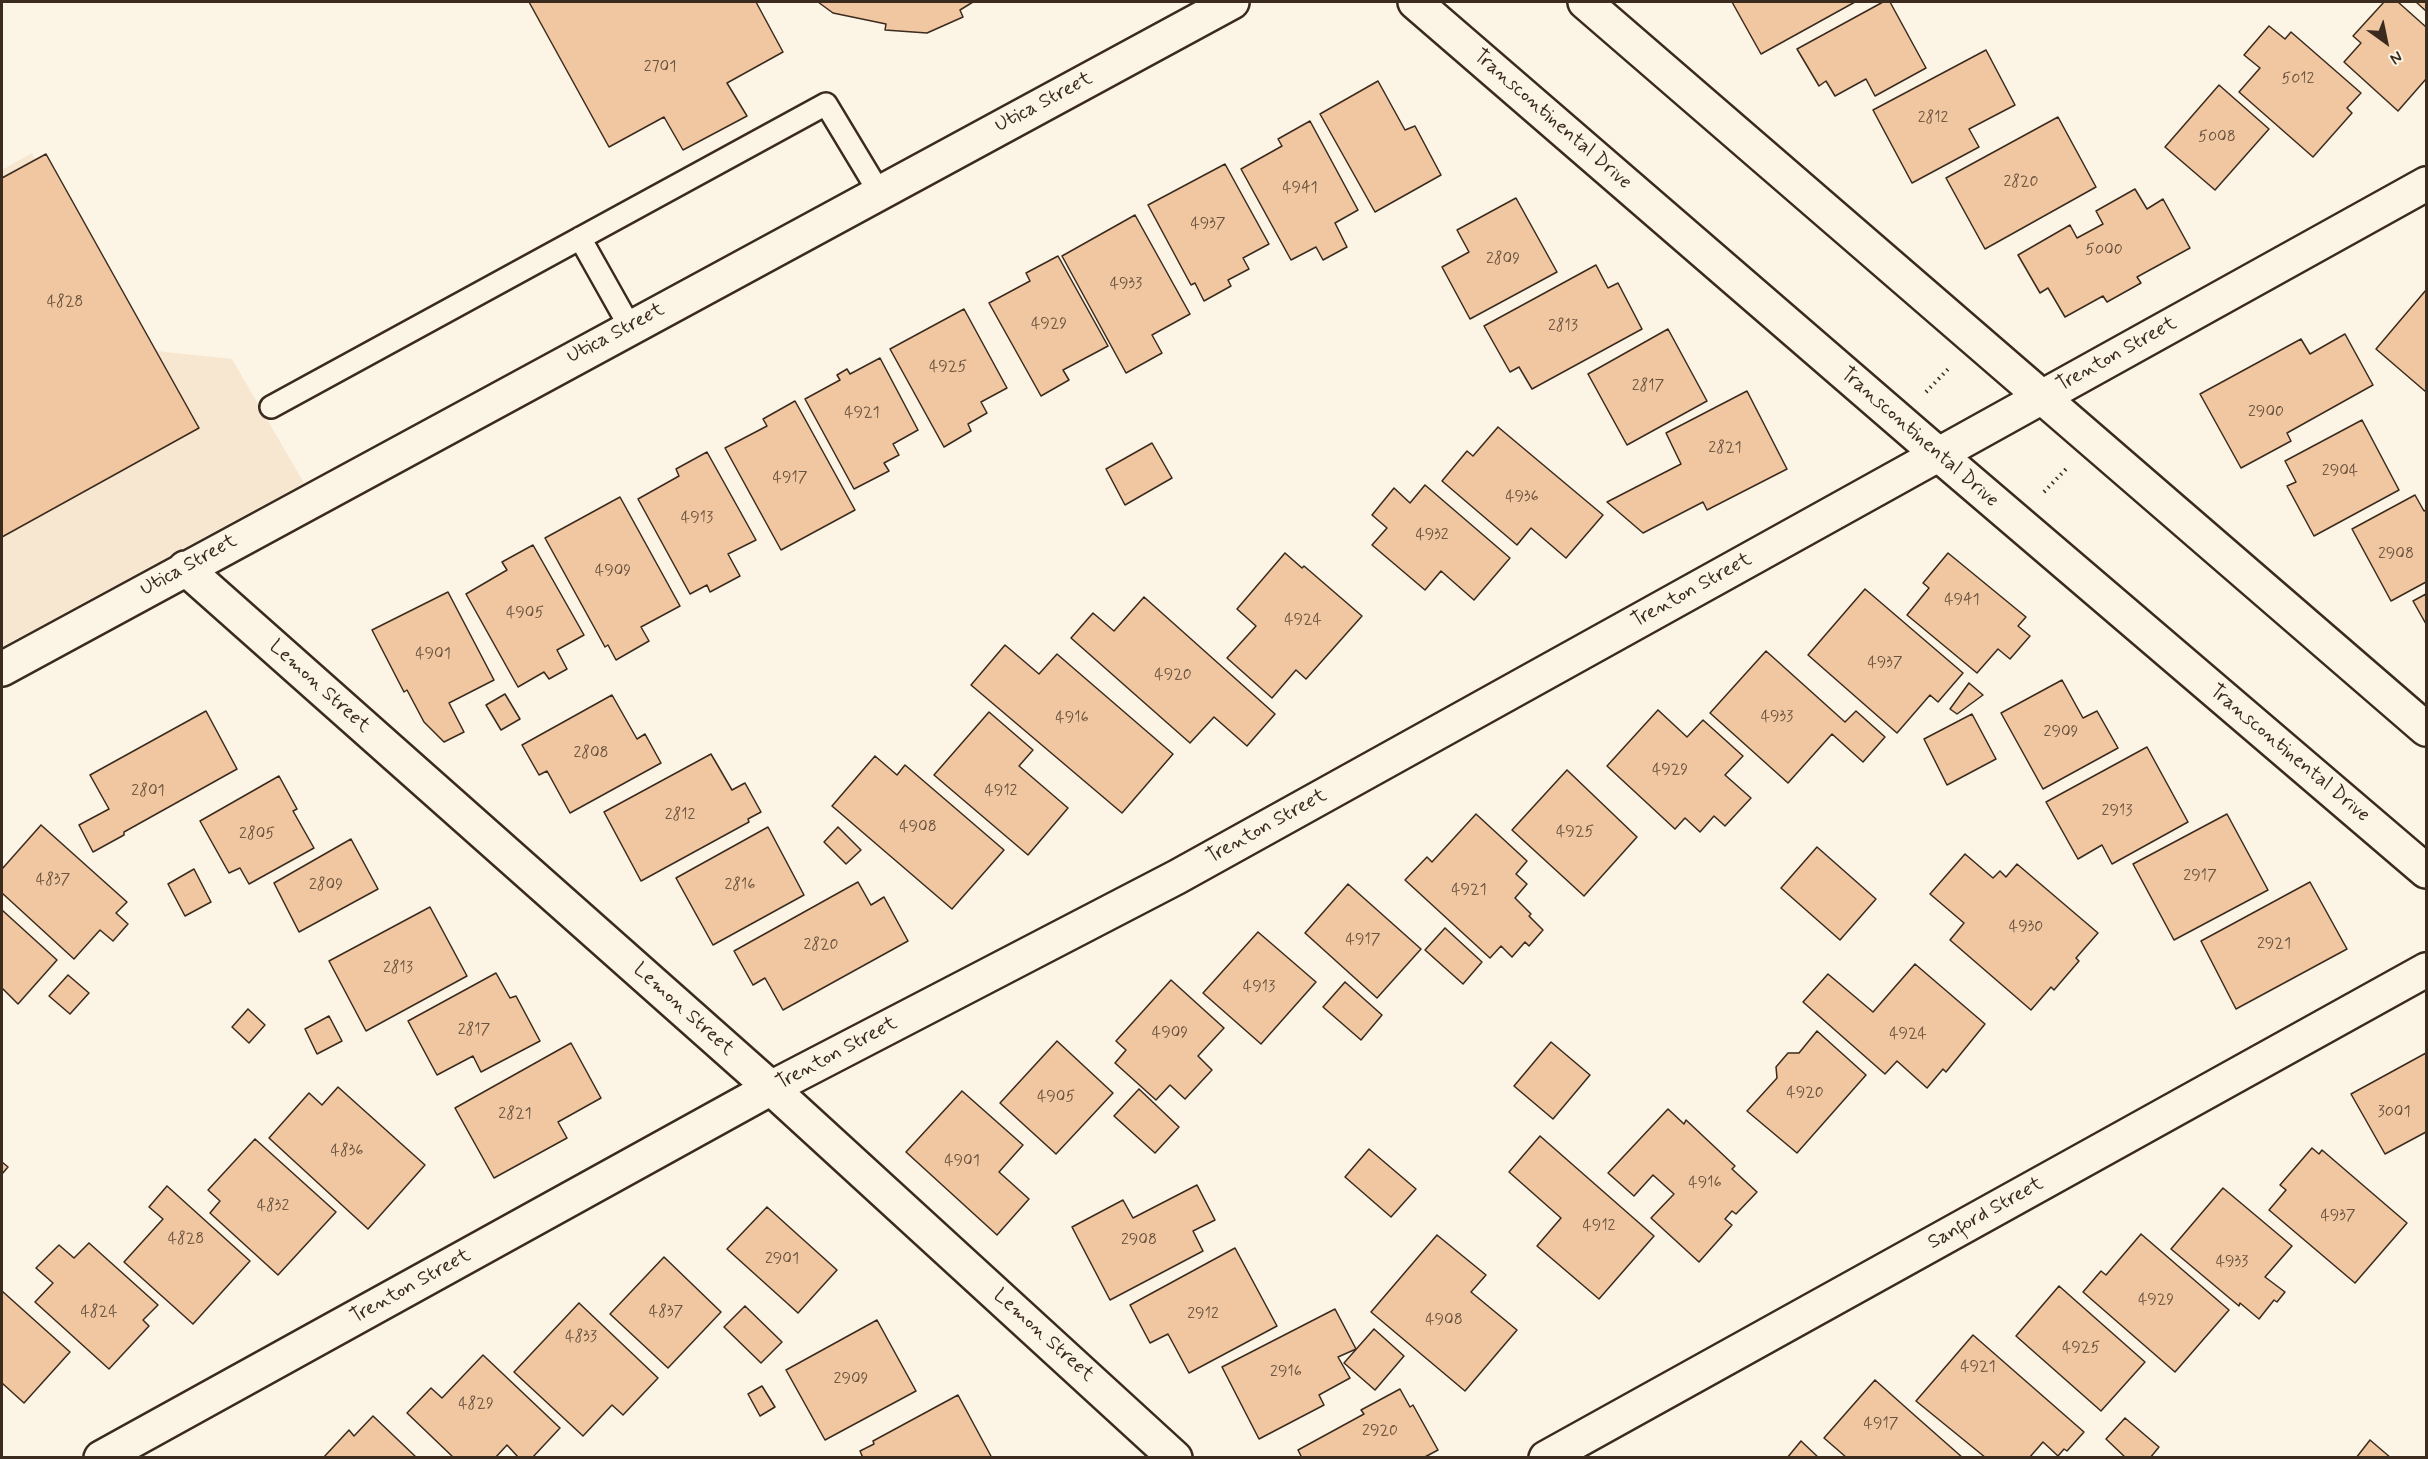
<!DOCTYPE html>
<style>
body{margin:0}
#map{position:relative;width:2428px;height:1459px;overflow:hidden;background:#fcf5e5;font-family:Mynerve,sans-serif}
canvas{display:block}
.frame{position:absolute;inset:0;border:3px solid #3b2a1e;pointer-events:none}
.north{position:absolute;left:2356px;top:12px;width:60px;height:60px;-webkit-text-stroke:4px #fcf5e5;paint-order:stroke;rotate:147deg;font-size:16px;font-weight:700;line-height:24px;text-align:center;color:#3b2a1e}
.north::after{content:'';display:block;margin:auto;width:21px;height:27px;background:#3b2a1e;clip-path:polygon(50% 0,100% 100%,50% 72%,0 100%)}
</style>
<div id="map">
<canvas width="2428" height="1459"></canvas>
<div class="frame"></div>
<div class="north">N</div>
</div>
<script>
const g = document.querySelector('canvas').getContext('2d');
g.lineJoin = 'round';
function paint(path, color) { g.fillStyle = color; g.fill(path, 'evenodd'); }
const toPath = rows => new Path2D(rows.map(r => 'M' + r).join(''));
function stroke(path, color, width, dash) { g.strokeStyle = color; g.lineWidth = width; g.lineCap = dash ? 'butt' : 'round'; g.setLineDash(dash || []); g.stroke(path); }
function label(font, color, halo, rows, align = 'center') {
  g.font = font + ' Mynerve,sans-serif'; g.lineWidth = 5; g.setLineDash([]); g.textBaseline = 'middle'; g.strokeStyle = halo; g.fillStyle = color; for (const [text, x, y, turn = 0] of rows) {
    g.save(); g.translate(x, y); g.rotate((+turn || 0) * Math.PI / 180); g.textAlign = isNaN(turn) ? turn : align; if (halo) g.strokeText(text, 0, 0); g.fillText(text, 0, 0); g.restore();
  }
}
paint(toPath([
 [32,153,138,349,232,359,304,483,2,647,2,170]
]), '#f8e7d0');
const building = toPath([
 [529,2,756,2,783,52,727,83,747,116,683,150,664,117,609,147,529,2],
 [818,2,973,2,960,10,963,17,927,33,885,30,886,24,833,13,818,2],
 [1732,2,1855,2,1761,54,1732,2],
 [1883,2,1890,2,1926,68,1875,96,1866,79,1835,96,1826,81,1819,86,1797,49,1883,2],
 [2384,2,2398,2,2426,27,2426,79,2398,111,2344,62,2361,43,2353,36,2384,2],
 [2416,2,2426,2,2426,11,2416,2],
 [2269,26,2285,39,2291,32,2361,93,2347,108,2352,113,2313,157,2239,92,2260,68,2244,55,2269,26],
 [1986,50,2015,105,1969,129,1979,147,1912,183,1873,110,1986,50],
 [1378,81,1405,130,1415,126,1441,175,1375,212,1320,114,1378,81],
 [2219,85,2269,129,2215,190,2165,147,2219,85],
 [2058,117,2096,187,1985,249,1946,178,2058,117],
 [1310,121,1358,210,1335,223,1347,247,1323,260,1316,247,1291,260,1241,169,1282,146,1278,139,1310,121],
 [46,154,199,428,2,537,2,178,46,154],
 [1225,164,1269,244,1243,258,1249,269,1228,280,1231,286,1204,301,1195,283,1191,285,1148,205,1225,164],
 [2135,189,2147,209,2163,199,2190,248,2137,277,2141,283,2107,302,2103,296,2065,317,2048,288,2040,293,2018,255,2070,225,2077,238,2103,224,2096,211,2135,189],
 [1516,198,1557,272,1470,319,1442,267,1469,252,1457,230,1516,198],
 [1135,215,1190,314,1152,335,1162,353,1126,373,1062,256,1135,215],
 [1058,256,1108,346,1063,370,1069,380,1041,396,989,303,1030,281,1026,273,1058,256],
 [1596,265,1608,288,1618,283,1642,329,1532,389,1519,367,1510,372,1484,326,1596,265],
 [2426,290,2426,392,2376,349,2426,290],
 [964,309,1007,388,981,402,987,413,968,424,971,431,944,447,890,349,964,309],
 [1668,329,1707,401,1627,445,1588,374,1668,329],
 [2345,334,2373,385,2287,433,2291,441,2241,468,2200,394,2301,339,2310,354,2345,334],
 [880,358,918,430,893,444,899,455,884,463,889,471,854,489,805,399,840,380,837,375,847,369,850,374,880,358],
 [1747,391,1787,469,1707,510,1703,502,1643,533,1607,502,1681,464,1666,433,1747,391],
 [795,401,855,510,781,550,725,448,767,426,763,419,795,401],
 [2362,420,2399,490,2314,536,2287,486,2296,482,2285,461,2362,420],
 [1498,427,1603,515,1566,558,1531,528,1517,545,1442,481,1467,451,1473,456,1498,427],
 [1152,443,1172,478,1125,505,1106,469,1152,443],
 [707,452,756,540,728,554,740,576,710,592,707,585,690,594,638,499,679,476,676,469,707,452],
 [1425,485,1510,558,1474,600,1441,571,1425,590,1372,545,1387,528,1372,515,1394,488,1410,503,1425,485],
 [2415,495,2424,511,2426,510,2426,582,2391,601,2352,529,2415,495],
 [620,497,680,606,641,627,649,641,616,660,608,645,605,647,545,538,620,497],
 [533,545,584,635,557,650,567,669,549,679,544,672,518,687,466,594,507,570,502,562,533,545],
 [1285,553,1302,568,1304,566,1362,616,1306,679,1296,670,1272,698,1227,658,1256,626,1237,609,1285,553],
 [1948,553,2026,617,2018,626,2030,636,2010,659,1998,649,1977,673,1907,615,1929,588,1923,583,1948,553],
 [1865,589,1963,673,1938,702,1930,695,1897,733,1808,655,1865,589],
 [448,592,494,680,449,703,464,732,444,742,424,722,407,690,404,692,372,630,448,592],
 [2426,594,2426,624,2413,601,2426,594],
 [1144,597,1275,714,1247,746,1214,717,1190,743,1071,638,1093,613,1114,631,1144,597],
 [1005,645,1039,674,1057,654,1173,754,1122,813,971,685,1005,645],
 [1766,651,1845,722,1856,711,1885,737,1863,762,1832,734,1788,783,1710,713,1766,651],
 [2062,680,2083,718,2097,711,2118,748,2043,789,2001,713,2062,680],
 [1969,683,1983,695,1957,714,1950,709,1969,683],
 [505,694,520,719,501,730,486,705,505,694],
 [612,695,637,739,645,734,661,763,570,813,547,771,539,775,522,745,612,695],
 [1658,710,1687,737,1703,720,1743,756,1725,775,1751,798,1725,826,1714,816,1700,832,1685,818,1675,829,1607,766,1658,710],
 [206,711,237,769,124,832,124,835,93,852,79,825,109,809,90,775,206,711],
 [989,712,1033,750,1019,766,1068,808,1028,855,934,775,989,712],
 [1972,714,1996,759,1947,785,1924,739,1972,714],
 [2147,747,2188,822,2112,864,2102,845,2078,859,2046,802,2147,747],
 [711,754,732,790,745,783,761,812,748,819,749,822,641,881,604,812,711,754],
 [875,756,897,775,905,765,1004,850,952,909,832,806,875,756],
 [1567,770,1637,837,1584,896,1512,830,1567,770],
 [279,776,297,809,293,811,314,848,249,884,240,868,229,873,200,821,279,776],
 [1476,814,1527,861,1516,874,1527,884,1515,898,1531,914,1529,916,1543,930,1529,946,1525,942,1512,957,1501,946,1490,958,1405,880,1427,857,1432,862,1476,814],
 [2227,814,2268,890,2174,940,2133,864,2227,814],
 [41,825,127,902,116,913,128,924,113,941,100,930,74,959,2,893,2,869,41,825],
 [768,827,804,895,713,945,676,878,768,827],
 [838,827,861,850,846,864,824,842,838,827],
 [351,839,378,889,299,932,274,883,351,839],
 [1817,847,1876,899,1840,940,1781,888,1817,847],
 [1965,854,1993,878,2000,871,2006,877,2017,864,2098,933,2076,958,2079,961,2054,990,2051,987,2031,1010,1950,940,1964,923,1930,894,1965,854],
 [194,869,211,902,185,916,168,884,194,869],
 [858,882,871,905,884,897,908,941,783,1010,765,978,753,985,734,951,858,882],
 [2310,882,2347,949,2236,1009,2201,941,2310,882],
 [1348,884,1421,949,1377,998,1305,933,1348,884],
 [430,907,467,976,366,1031,329,961,430,907],
 [2,910,57,960,18,1004,2,988,2,910],
 [1445,928,1482,962,1463,984,1425,950,1445,928],
 [1258,932,1316,982,1261,1044,1203,993,1258,932],
 [1915,964,1985,1024,1946,1072,1943,1069,1927,1088,1897,1061,1885,1074,1803,1002,1828,974,1873,1012,1915,964],
 [496,973,510,998,516,996,540,1041,481,1072,473,1056,437,1075,408,1021,496,973],
 [68,975,89,993,70,1014,49,996,68,975],
 [1171,980,1224,1028,1198,1056,1212,1070,1185,1099,1170,1085,1156,1100,1115,1063,1126,1050,1116,1041,1171,980],
 [1345,982,1382,1015,1361,1040,1323,1007,1345,982],
 [248,1009,265,1025,249,1043,232,1027,248,1009],
 [329,1016,342,1041,317,1054,305,1029,329,1016],
 [1817,1031,1866,1075,1797,1153,1747,1111,1777,1078,1776,1067,1788,1053,1799,1053,1817,1031],
 [1057,1041,1113,1093,1056,1154,1000,1103,1057,1041],
 [1551,1042,1590,1075,1553,1119,1514,1086,1551,1042],
 [571,1043,601,1098,558,1122,567,1138,494,1178,455,1108,571,1043],
 [2426,1053,2426,1132,2385,1154,2351,1094,2426,1053],
 [338,1087,425,1165,368,1229,269,1138,309,1093,322,1105,338,1087],
 [1139,1089,1179,1127,1155,1153,1114,1116,1139,1089],
 [962,1091,1023,1145,999,1172,1029,1199,997,1235,906,1152,962,1091],
 [1668,1109,1684,1124,1686,1120,1735,1166,1732,1169,1757,1192,1736,1214,1732,1211,1725,1219,1732,1225,1699,1262,1651,1218,1674,1194,1653,1175,1634,1196,1608,1173,1668,1109],
 [1540,1136,1654,1236,1599,1299,1537,1246,1561,1218,1509,1172,1540,1136],
 [255,1139,336,1212,278,1275,210,1213,220,1201,208,1190,255,1139],
 [2312,1148,2319,1154,2322,1150,2407,1223,2355,1283,2269,1210,2286,1190,2280,1185,2312,1148],
 [1369,1149,1416,1189,1391,1217,1345,1177,1369,1149],
 [2,1162,8,1167,2,1174,2,1162],
 [1197,1185,1215,1220,1193,1231,1203,1251,1110,1300,1072,1227,1123,1200,1133,1218,1197,1185],
 [167,1186,250,1261,193,1324,124,1262,163,1219,149,1207,167,1186],
 [2223,1188,2292,1246,2265,1277,2285,1292,2277,1302,2274,1300,2259,1319,2240,1303,2239,1306,2171,1249,2223,1188],
 [767,1207,837,1270,798,1313,727,1249,767,1207],
 [2141,1234,2229,1310,2175,1372,2083,1292,2101,1271,2106,1275,2141,1234],
 [1437,1235,1486,1275,1471,1292,1517,1330,1465,1391,1371,1312,1437,1235],
 [89,1243,158,1305,143,1320,149,1326,109,1369,35,1302,53,1283,36,1268,59,1245,74,1258,89,1243],
 [1235,1248,1277,1326,1189,1373,1168,1334,1150,1343,1130,1305,1235,1248],
 [664,1257,721,1312,668,1368,610,1314,664,1257],
 [2059,1286,2145,1362,2101,1411,2016,1336,2059,1286],
 [2,1291,70,1352,24,1403,2,1383,2,1291],
 [579,1303,658,1378,623,1415,612,1405,583,1436,514,1372,579,1303],
 [745,1306,782,1342,761,1363,724,1327,745,1306],
 [1335,1309,1356,1349,1338,1357,1350,1378,1319,1395,1324,1405,1259,1439,1222,1367,1335,1309],
 [877,1320,916,1391,825,1440,786,1370,877,1320],
 [1374,1329,1404,1356,1375,1390,1344,1363,1374,1329],
 [1973,1335,2084,1432,2067,1451,2064,1449,2058,1456,2043,1442,2029,1458,1986,1458,1916,1401,1973,1335],
 [483,1355,560,1428,532,1458,519,1458,507,1445,495,1458,454,1458,407,1413,431,1388,442,1398,483,1355],
 [1875,1380,1912,1413,1963,1458,1847,1458,1824,1438,1875,1380],
 [762,1386,775,1407,760,1416,748,1394,762,1386],
 [1400,1389,1410,1407,1413,1405,1438,1450,1423,1458,1302,1458,1298,1450,1364,1414,1361,1410,1400,1389],
 [958,1395,992,1458,863,1458,860,1451,874,1444,873,1441,958,1395],
 [373,1416,417,1458,323,1458,349,1430,354,1436,373,1416],
 [2125,1418,2159,1447,2150,1458,2126,1458,2106,1439,2125,1418],
 [2370,1440,2391,1458,2356,1458,2370,1440],
 [1801,1441,1819,1458,1787,1458,1801,1441]
]);
paint(building, '#f0c7a0');
stroke(building, '#3b2a1e', 1.5);
const service = toPath([
 [580,238,630,327],
 [271,407,826,104,879,192]
]);
const minor = toPath([
 [185,568,771,1088,1175,1458],
 [2,669,1232,2],
 [101,1458,771,1088,1177,877,2426,184],
 [1546,1458,2426,970]
]);
const tertiary = toPath([
 [1415,2,1938,454,2426,871],
 [1585,2,2426,729]
]);
stroke(service, '#3b2a1e', 26);
stroke(minor, '#3b2a1e', 38);
stroke(tertiary, '#3b2a1e', 38);
stroke(toPath([
 [1926,392,1950,367],
 [2044,492,2066,469]
]), '#3b2a1e', 4, [1.5, 4.5]);
stroke(service, '#fcf5e5', 21);
stroke(minor, '#fcf5e5', 33);
stroke(tertiary, '#fcf5e5', 33);
label('16px', '#68513e', null, [
 ["2701",660,68],
 ["5012",2298,80],
 ["2812",1933,119],
 ["5008",2217,138],
 ["2820",2021,183],
 ["4941",1300,189],
 ["4937",1208,225],
 ["5000",2104,251],
 ["2809",1503,260],
 ["4933",1126,285],
 ["4828",65,303],
 ["4929",1049,325],
 ["2813",1563,327],
 ["4925",948,368],
 ["2817",1648,387],
 ["2900",2266,413],
 ["4921",862,414],
 ["2821",1725,449],
 ["2904",2340,472],
 ["4917",790,479],
 ["4936",1522,498],
 ["4913",697,519],
 ["4932",1432,536],
 ["2908",2396,555],
 ["4909",613,572],
 ["4941",1962,601],
 ["4905",525,614],
 ["4924",1303,621],
 ["4901",433,655],
 ["4937",1885,664],
 ["4920",1173,676],
 ["4933",1777,718],
 ["4916",1072,719],
 ["2909",2061,733],
 ["2808",591,754],
 ["4929",1670,771],
 ["2801",148,792],
 ["4912",1001,792],
 ["2913",2117,812],
 ["2812",680,816],
 ["4908",918,828],
 ["4925",1575,833],
 ["2805",257,835],
 ["2917",2200,877],
 ["4837",53,881],
 ["2809",326,886],
 ["2816",740,886],
 ["4921",1469,891],
 ["4930",2026,928],
 ["4917",1363,941],
 ["2921",2274,945],
 ["2820",821,946],
 ["2813",398,969],
 ["4913",1259,988],
 ["2817",474,1031],
 ["4909",1170,1034],
 ["4924",1908,1035],
 ["4920",1805,1094],
 ["4905",1056,1098],
 ["3001",2394,1113],
 ["2821",515,1115],
 ["4836",347,1152],
 ["4901",962,1162],
 ["4916",1705,1184],
 ["4832",273,1207],
 ["4937",2338,1217],
 ["4912",1599,1227],
 ["4828",186,1240],
 ["2908",1139,1241],
 ["2901",782,1260],
 ["4933",2232,1263],
 ["4929",2156,1301],
 ["4824",99,1313],
 ["4837",666,1313],
 ["2912",1203,1315],
 ["4908",1444,1321],
 ["4833",581,1338],
 ["4925",2081,1349],
 ["4921",1978,1368],
 ["2916",1286,1373],
 ["2909",851,1380],
 ["4829",476,1405],
 ["4917",1881,1425],
 ["2920",1380,1432]
]);
label('20px', '#3b2a1e', '#fcf5e5', [
 ["Utica Street",1044,103,-28],
 ["Transcontinental Drive",1552,120,41],
 ["Utica Street",616,334,-28],
 ["Trenton Street",2117,355,-29],
 ["Transcontinental Drive",1919,438,41],
 ["Utica Street",189,566,-29],
 ["Trenton Street",1692,591,-29],
 ["Lemon Street",319,687,42],
 ["Transcontinental Drive",2289,754,40],
 ["Trenton Street",1267,827,-29],
 ["Lemon Street",683,1010,42],
 ["Trenton Street",837,1054,-28],
 ["Sanford Street",1986,1214,-29],
 ["Trenton Street",411,1287,-29],
 ["Lemon Street",1043,1336,42]
]);
</script>
